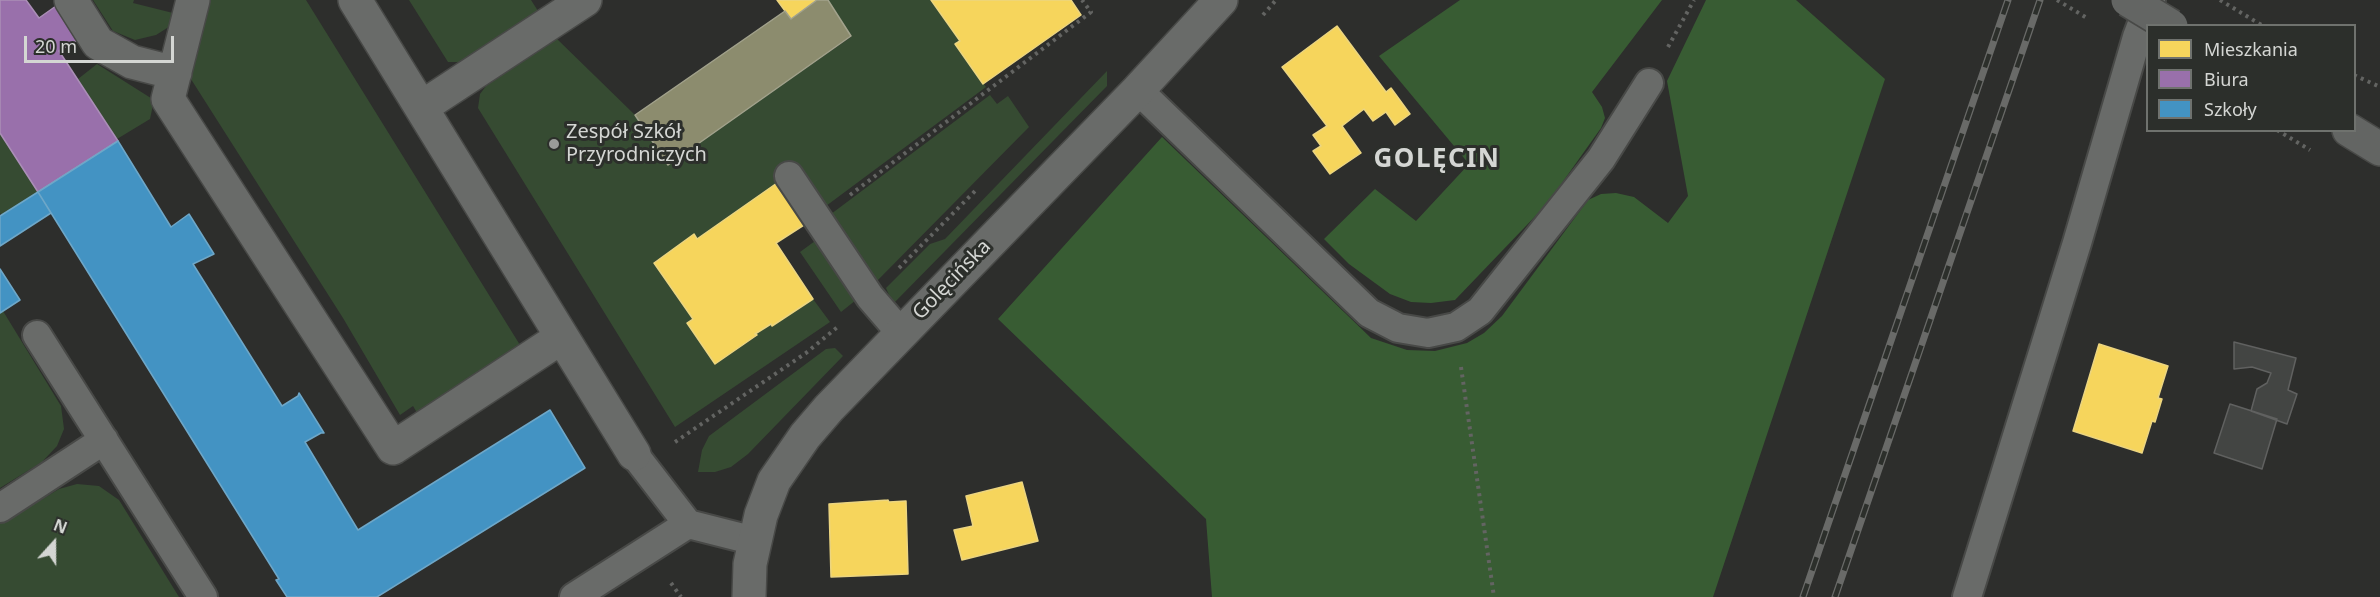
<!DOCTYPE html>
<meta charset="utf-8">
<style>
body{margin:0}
#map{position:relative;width:2380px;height:597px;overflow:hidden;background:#2d2e2c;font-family:"Noto Sans",sans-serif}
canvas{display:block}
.legend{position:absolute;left:2146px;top:24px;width:210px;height:108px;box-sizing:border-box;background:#2c2f2b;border:2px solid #6f726e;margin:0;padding:8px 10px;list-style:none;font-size:18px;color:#d4d6d3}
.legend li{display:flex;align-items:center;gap:12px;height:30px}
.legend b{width:30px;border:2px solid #6f726e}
.north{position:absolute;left:24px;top:513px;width:60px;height:60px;-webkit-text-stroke:4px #2c2f2b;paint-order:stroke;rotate:21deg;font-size:16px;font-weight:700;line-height:24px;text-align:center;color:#d4d6d3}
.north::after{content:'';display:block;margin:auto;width:21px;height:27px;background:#d4d6d3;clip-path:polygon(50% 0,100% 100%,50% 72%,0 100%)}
.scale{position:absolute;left:24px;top:36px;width:150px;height:27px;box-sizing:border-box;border:3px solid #d4d6d3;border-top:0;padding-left:8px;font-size:18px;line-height:21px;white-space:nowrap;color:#d4d6d3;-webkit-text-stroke:4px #2c2f2b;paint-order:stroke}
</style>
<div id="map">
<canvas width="2380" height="597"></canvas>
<ul class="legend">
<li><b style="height:16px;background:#f6d55c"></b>Mieszkania</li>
<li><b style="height:16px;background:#9970ab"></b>Biura</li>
<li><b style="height:16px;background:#4393c3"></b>Szkoły</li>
</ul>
<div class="north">N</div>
<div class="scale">20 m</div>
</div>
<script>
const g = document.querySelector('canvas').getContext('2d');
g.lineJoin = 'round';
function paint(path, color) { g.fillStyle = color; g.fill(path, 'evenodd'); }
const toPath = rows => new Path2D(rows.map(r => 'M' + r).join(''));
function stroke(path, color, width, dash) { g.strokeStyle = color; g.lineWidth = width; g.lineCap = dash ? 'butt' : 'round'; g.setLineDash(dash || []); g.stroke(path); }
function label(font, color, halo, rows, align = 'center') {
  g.font = font + ' "Noto Sans",sans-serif'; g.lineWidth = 6; g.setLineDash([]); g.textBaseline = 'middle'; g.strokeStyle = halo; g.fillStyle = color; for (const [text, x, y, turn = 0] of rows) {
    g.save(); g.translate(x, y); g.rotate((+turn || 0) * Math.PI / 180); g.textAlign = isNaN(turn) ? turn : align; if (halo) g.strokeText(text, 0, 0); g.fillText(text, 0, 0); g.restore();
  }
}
paint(toPath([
 [93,0,134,0,133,3,177,14,175,23,156,35,135,40,113,31],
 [203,0,306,0,520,345,419,416,413,406,400,415,343,318,189,76],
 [409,0,531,0,538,11,468,58,459,62,448,62],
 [828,0,931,0,960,41,956,44,986,87,826,206,800,168,697,239,694,235,654,262,693,319,687,323,715,364,757,336,755,334,771,324,772,326,813,299,830,322,675,427,478,108,480,94,486,86,556,38,635,115,783,84,851,37],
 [97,64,154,100,150,119,117,139,78,79],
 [1107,71,1107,86,893,304,886,288,930,244,945,239],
 [990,95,997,104,1008,96,1029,127,876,282,831,214],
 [0,133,38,192,2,215,0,213],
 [815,241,842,283,856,300,841,312,800,252],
 [3,311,61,406,64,429,57,446,42,462,0,488,0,313],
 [835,348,843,356,748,454,731,467,715,472,698,472,702,450,709,436,826,349],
 [77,484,99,486,119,500,179,597,0,597,0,516,5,522,59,489]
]), '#364b32');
paint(toPath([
 [1460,0,1662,0,1592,92,1602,107,1605,118,1601,128,1547,204,1455,300,1431,303,1411,302,1390,294,1349,264,1324,239,1375,189,1416,221,1469,164,1379,56],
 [1706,0,1796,0,1885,79,1713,597,1212,597,1206,519,998,319,1162,137,1371,338,1407,350,1435,351,1467,343,1484,333,1502,316,1588,200,1601,194,1616,193,1634,197,1668,223,1688,196,1667,81]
]), '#385c33');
const homes = toPath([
 [777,0,817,0,791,19,777,0],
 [931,0,1071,0,1081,15,983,84,955,44,960,41,931,0],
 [1337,26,1386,92,1391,88,1410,114,1395,125,1386,112,1373,121,1364,109,1342,126,1361,153,1330,174,1313,151,1321,146,1313,135,1327,126,1282,67,1337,26],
 [777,183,804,225,776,243,813,299,772,326,771,324,755,334,757,335,715,364,687,323,693,319,654,263,694,234,697,239,777,183],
 [2099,344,2168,366,2158,398,2162,399,2155,422,2152,421,2142,453,2073,431,2099,344],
 [1022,482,1038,541,962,560,954,530,973,526,966,496,1022,482],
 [888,500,889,502,906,501,908,574,831,577,829,504,888,500]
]);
paint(homes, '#f6d55c');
stroke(homes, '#ecd580', 1.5);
const offices = toPath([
 [0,0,26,0,39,18,56,6,77,40,59,51,118,141,38,192,0,133,0,0]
]);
paint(offices, '#9970ab');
stroke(offices, '#ab8fb7', 1.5);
const schools = toPath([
 [118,141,171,227,189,214,214,254,193,264,282,406,298,396,299,393,324,433,321,433,305,442,358,530,550,410,585,468,377,597,287,597,276,580,279,579,38,192,118,141],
 [38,192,51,213,0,246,0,216,38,192],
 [0,269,20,300,0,313,0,269]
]);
paint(schools, '#4393c3');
stroke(schools, '#6ea7c8', 1.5);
const industry = toPath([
 [817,0,828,0,851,36,668,165,635,115,785,11,791,19,817,0]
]);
paint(industry, '#8c8c6e');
stroke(industry, '#a2a28c', 1.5);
const building = toPath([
 [2234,342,2296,358,2288,390,2297,394,2287,424,2251,411,2257,389,2267,383,2271,373,2252,367,2234,369,2234,342],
 [2230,404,2277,419,2262,469,2214,453,2230,404]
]);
paint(building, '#434543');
stroke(building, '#606160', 1.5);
const lane = toPath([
 [1138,90,1369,313,1398,328,1428,333,1456,327,1480,311,1601,159,1649,83],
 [789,176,870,297,901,333],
 [37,335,203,597],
 [634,454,688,524,755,541],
 [0,508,104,440],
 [574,597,688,524],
 [1967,597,2077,243,2137,37,2151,0]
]);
const street = toPath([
 [71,0,98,43,132,62,175,73],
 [193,0,168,99,393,448,562,337],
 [355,0,634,454],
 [422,107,585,0],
 [749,597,750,564,761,515,774,481,805,436,829,408,1138,90,1221,0]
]);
const secondary = toPath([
 [2349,130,2380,149]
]);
stroke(lane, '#484947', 32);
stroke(street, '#484947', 36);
stroke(secondary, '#484947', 36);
stroke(toPath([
 [2220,0,2263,26],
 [1263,15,1276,0],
 [1668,47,1694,0],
 [2354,75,2380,87],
 [2277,130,2310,150],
 [850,195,1091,12,1082,0],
 [899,268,978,188],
 [1461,367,1494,597],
 [675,442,806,353,840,325],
 [671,583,681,597]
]), '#636462', 4, [3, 4.5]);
stroke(lane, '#696b69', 28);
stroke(street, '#696b69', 33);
stroke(secondary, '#636563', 33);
const rail = toPath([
 [1803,597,2008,0],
 [1835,597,2040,0]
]);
stroke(rail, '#696a68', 7);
stroke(rail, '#2c2f2b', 4.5, [14]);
const secondaryBridge = toPath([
 [2128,0,2171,26]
]);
stroke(secondaryBridge, '#484947', 36, []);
stroke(toPath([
 [2057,0,2087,18]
]), '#636462', 4, [3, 4.5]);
stroke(secondaryBridge, '#636563', 33);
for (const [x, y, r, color] of [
 [554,144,6,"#9a9b99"]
]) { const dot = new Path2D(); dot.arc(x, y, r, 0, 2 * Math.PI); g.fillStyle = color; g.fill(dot); stroke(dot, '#2c2f2b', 2); }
label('20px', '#d4d6d3', '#2c2f2b', [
 ["Zespół Szkół",566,132],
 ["Przyrodniczych",566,155]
], 'left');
label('20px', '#d4d6d3', '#2c2f2b', [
 ["Golęcińska",952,280,-46]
]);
g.letterSpacing = '1.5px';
label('bold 26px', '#d4d6d3', '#2c2f2b', [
 ["GOLĘCIN",1437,160]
]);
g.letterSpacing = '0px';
</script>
